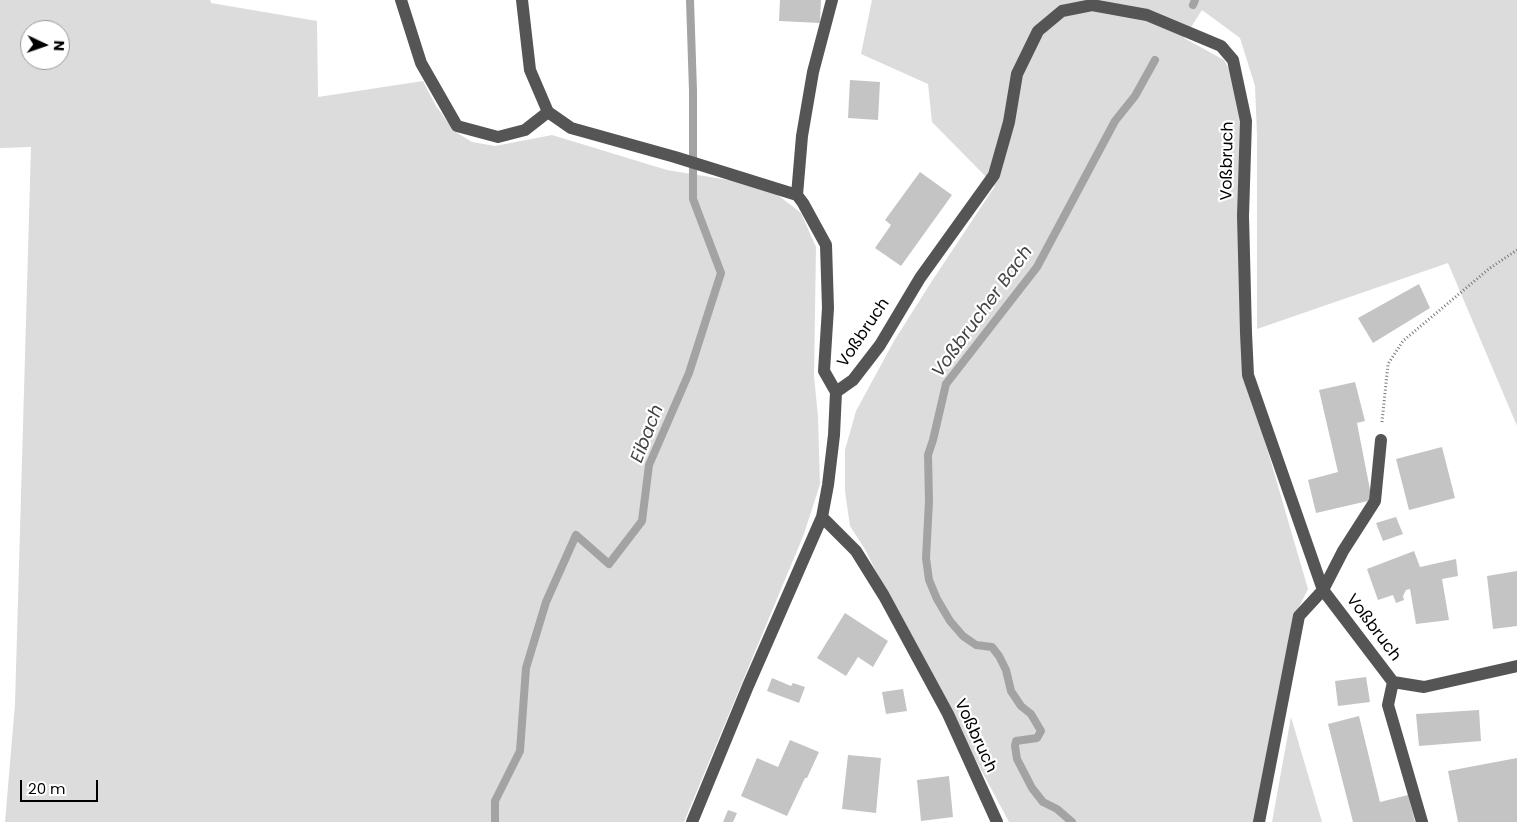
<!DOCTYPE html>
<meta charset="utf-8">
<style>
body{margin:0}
#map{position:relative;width:1517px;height:822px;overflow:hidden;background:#fff;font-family:Poppins,sans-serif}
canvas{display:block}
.north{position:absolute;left:20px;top:20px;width:50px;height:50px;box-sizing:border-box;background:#fff;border:1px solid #999;border-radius:50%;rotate:93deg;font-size:14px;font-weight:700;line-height:20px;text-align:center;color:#000}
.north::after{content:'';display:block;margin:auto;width:18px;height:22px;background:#000;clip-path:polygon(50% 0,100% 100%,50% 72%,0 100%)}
.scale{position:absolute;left:20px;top:780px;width:78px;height:22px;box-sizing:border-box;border:2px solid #000;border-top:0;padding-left:6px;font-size:15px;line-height:18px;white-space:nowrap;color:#000;-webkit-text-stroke:4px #fff;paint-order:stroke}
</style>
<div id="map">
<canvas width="1517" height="822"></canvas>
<div class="north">N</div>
<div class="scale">20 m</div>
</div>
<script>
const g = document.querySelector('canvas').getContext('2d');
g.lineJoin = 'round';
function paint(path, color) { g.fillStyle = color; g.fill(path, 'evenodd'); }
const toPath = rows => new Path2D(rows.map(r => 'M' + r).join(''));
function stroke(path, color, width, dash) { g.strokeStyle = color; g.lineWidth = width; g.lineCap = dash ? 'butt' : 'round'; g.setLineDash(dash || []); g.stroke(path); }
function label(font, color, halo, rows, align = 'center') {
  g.font = font + ' Poppins,sans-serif'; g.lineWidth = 4.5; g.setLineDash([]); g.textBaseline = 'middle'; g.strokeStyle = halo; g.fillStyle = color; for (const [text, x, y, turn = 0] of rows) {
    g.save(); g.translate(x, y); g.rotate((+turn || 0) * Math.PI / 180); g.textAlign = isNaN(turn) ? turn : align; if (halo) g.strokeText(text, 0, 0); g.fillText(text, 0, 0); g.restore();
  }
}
paint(toPath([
 [0,0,210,0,211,3,317,21,318,97,423,81,436,106,454,131,472,142,495,146,552,135,667,170,753,184,774,192,801,213,816,247,814,376,818,417,820,484,804,534,684,822,5,822,15,704,31,147,0,148],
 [30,30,60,30,60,60,30,60],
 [872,0,1517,0,1517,426,1448,263,1257,329,1257,136,1255,86,1240,38,1202,10,1184,38,1224,60,1238,85,1242,126,1245,373,1308,589,1296,613,1255,822,1009,822,887,594,866,551,850,526,845,491,845,450,856,411,894,341,930,284,995,186,932,122,928,84,861,54],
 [1291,717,1322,822,1272,822]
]), '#dcdcdc');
stroke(toPath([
 [1193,5,1195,0],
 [495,822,495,801,520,751,526,668,546,602,576,535,609,564,642,521,649,465,689,373,721,273,693,199,693,91,690,0],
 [1072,822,1057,809,1043,802,1032,788,1017,759,1015,746,1016,741,1037,738,1041,731,1031,714,1021,706,1011,691,1006,670,999,656,992,647,976,645,963,636,950,621,937,599,929,580,926,558,929,501,928,455,933,440,946,384,1037,267,1115,121,1135,96,1155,60]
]), '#a3a3a3', 8);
paint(toPath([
 [780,0,821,0,820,23,779,21],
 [850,80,880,82,878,120,848,118],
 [920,172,952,195,901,266,875,248,891,225,885,220],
 [1419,284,1430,308,1373,343,1358,318],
 [1355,382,1365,421,1357,423,1372,500,1316,513,1308,480,1338,472,1319,390],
 [1442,447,1455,498,1409,510,1396,459],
 [1396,517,1403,534,1383,541,1376,523],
 [1414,551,1420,567,1456,559,1458,576,1442,579,1449,620,1416,624,1410,589,1406,590,1403,596,1404,600,1396,603,1393,595,1378,600,1367,569],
 [1517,571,1517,626,1493,629,1487,576],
 [845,613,888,641,873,667,858,657,846,676,817,658],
 [1366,677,1370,702,1338,706,1335,681],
 [772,678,791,686,793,683,805,687,799,703,767,691],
 [903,689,907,711,886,714,882,692],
 [1479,710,1481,741,1419,746,1416,714],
 [1359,716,1380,802,1408,795,1415,822,1353,822,1328,724],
 [790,740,819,752,807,778,805,778,787,816,741,796,757,758,778,767],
 [848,755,881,758,876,813,842,809],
 [1517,758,1517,822,1458,822,1448,771],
 [949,776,953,817,921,821,917,780],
 [728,810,737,813,733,822,723,822]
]), '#c4c4c4');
stroke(toPath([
 [1382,422,1388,364,1403,341,1490,268,1517,250]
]), '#777', 3, [1, 2.5]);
stroke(toPath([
 [401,0,421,63,457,126,498,137,525,130,548,112],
 [522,0,530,70,548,112,571,128,675,157,797,195,803,203,826,245,828,308,824,371,836,392,834,435,828,485,822,517,748,686,692,822],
 [797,195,802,136,813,72,832,0],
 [836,392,853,380,880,345,920,278,994,175,1009,122,1017,74,1038,31,1062,11,1092,5,1147,15,1221,46,1233,60,1246,121,1243,216,1246,333,1248,375,1323,590,1393,682,1424,687,1517,666],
 [822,517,856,551,884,596,948,714,997,822],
 [1393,682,1388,705,1422,822],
 [1259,822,1299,616,1323,590,1343,551,1375,501,1381,440]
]), '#555', 12);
label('16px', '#000', '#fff', [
 ["Voßbruch",1228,161,-89],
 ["Voßbruch",864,333,-56],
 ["Voßbruch",1373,628,53],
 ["Voßbruch",975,736,65]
]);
label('italic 18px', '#444', '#fff', [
 ["Voßbrucher Bach",983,312,-54],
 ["Eibach",648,434,-69]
]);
</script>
